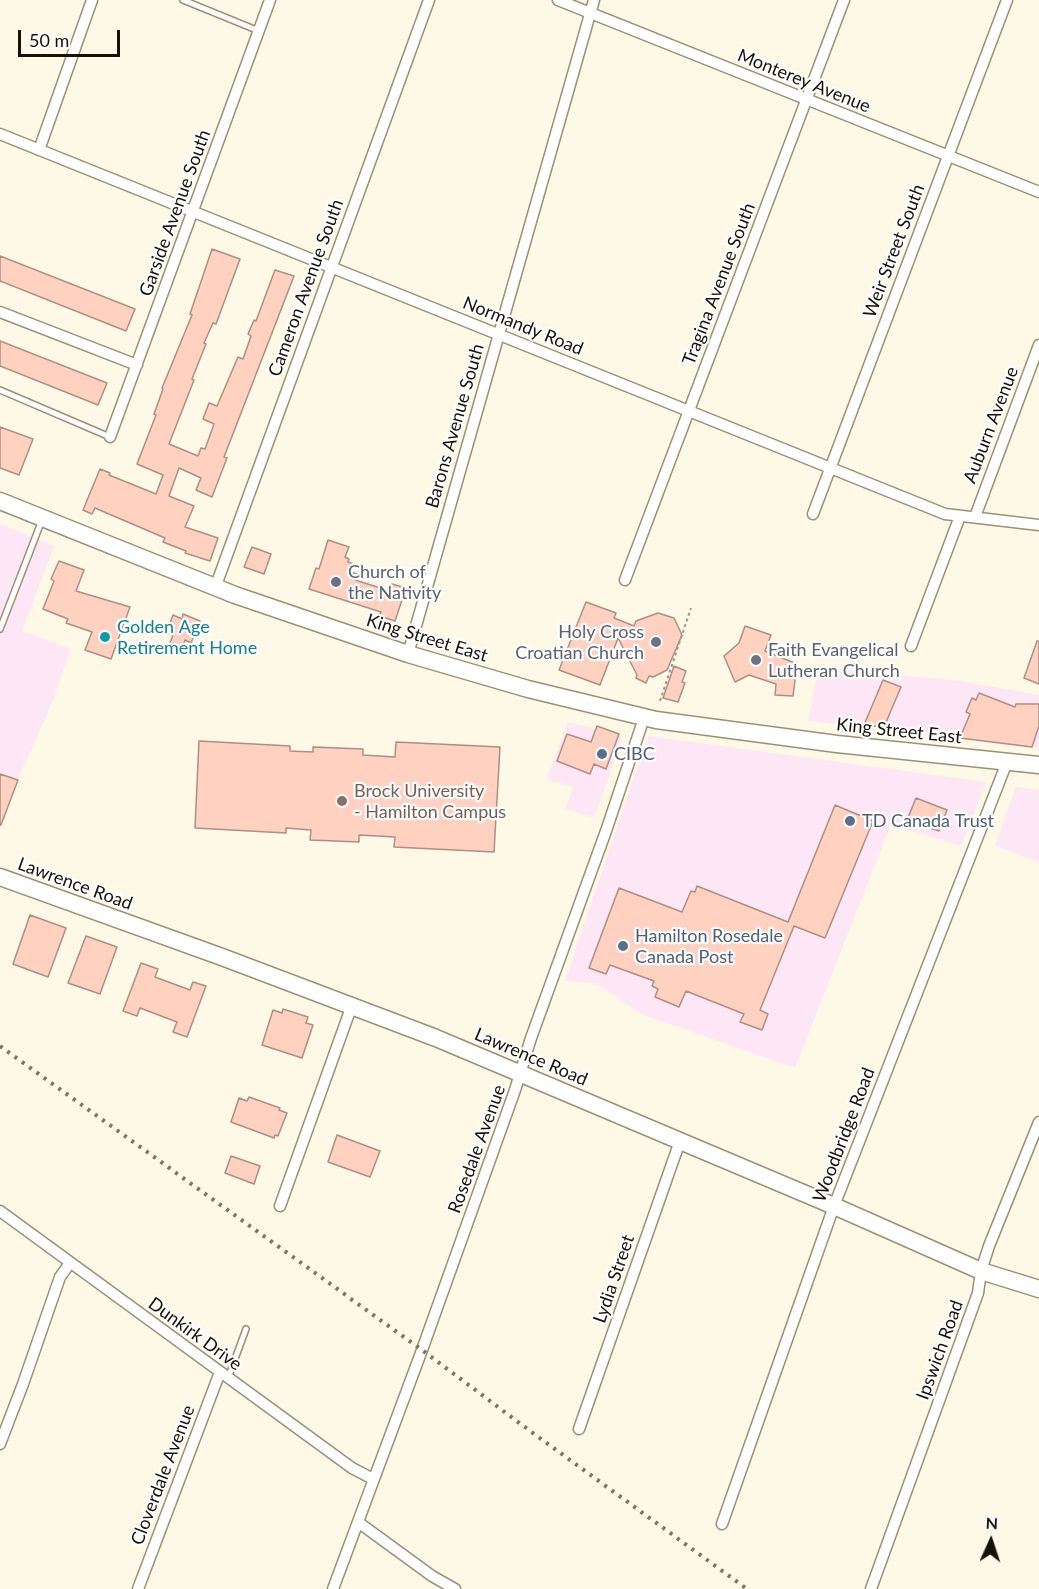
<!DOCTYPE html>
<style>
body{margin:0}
#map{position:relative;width:1039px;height:1589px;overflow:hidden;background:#fef8e6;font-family:Lato,sans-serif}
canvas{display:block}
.north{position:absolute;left:961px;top:1511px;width:60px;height:60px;-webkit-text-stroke:4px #fff;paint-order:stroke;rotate:3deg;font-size:16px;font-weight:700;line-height:24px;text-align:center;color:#151207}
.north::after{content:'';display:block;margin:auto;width:21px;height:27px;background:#151207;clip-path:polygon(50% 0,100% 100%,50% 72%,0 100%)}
.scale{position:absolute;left:18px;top:30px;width:102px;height:27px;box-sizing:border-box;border:3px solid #151207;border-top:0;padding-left:8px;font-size:18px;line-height:21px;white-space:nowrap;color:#151207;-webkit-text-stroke:4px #fff;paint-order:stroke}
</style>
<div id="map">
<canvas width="1039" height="1589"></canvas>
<div class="north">N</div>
<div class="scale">50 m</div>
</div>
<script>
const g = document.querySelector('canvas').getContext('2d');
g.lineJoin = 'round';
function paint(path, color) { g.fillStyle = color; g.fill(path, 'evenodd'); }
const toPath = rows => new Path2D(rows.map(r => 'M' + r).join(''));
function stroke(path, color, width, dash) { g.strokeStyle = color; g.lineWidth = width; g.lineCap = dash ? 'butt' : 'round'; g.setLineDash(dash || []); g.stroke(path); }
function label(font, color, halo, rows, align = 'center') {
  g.font = font + ' Lato,sans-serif'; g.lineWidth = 4.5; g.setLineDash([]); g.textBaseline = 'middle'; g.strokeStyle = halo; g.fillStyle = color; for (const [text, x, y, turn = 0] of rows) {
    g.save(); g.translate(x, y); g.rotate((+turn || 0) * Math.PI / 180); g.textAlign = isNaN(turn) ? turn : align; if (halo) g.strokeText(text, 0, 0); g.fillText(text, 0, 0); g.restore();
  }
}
paint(toPath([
 [0,524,54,546,22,631,70,649,54,698,18,779,0,828],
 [819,667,960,681,1039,695,1039,747,942,734,808,721],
 [568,722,623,736,594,818,566,809,573,787,547,779],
 [648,736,986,782,961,846,891,824,795,1068,644,1015,595,983,565,981],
 [1016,787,1039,790,1039,862,995,846]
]), '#fde7f6');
const building = toPath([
 [212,249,240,259,216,324,213,323,204,343,206,344,192,379,194,380,169,444,198,456,201,448,205,449,214,424,203,419,209,403,217,406,238,357,243,359,251,336,248,334,254,320,256,321,275,270,294,276,224,457,227,458,212,497,196,490,201,478,179,468,169,496,194,506,185,527,218,538,210,561,185,553,186,551,163,542,165,538,95,508,92,514,83,510,100,469,110,473,109,475,156,494,163,475,137,464,156,415,154,414,163,389,162,388,192,315,190,314,212,249],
 [0,256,135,309,126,331,0,281,0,256],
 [0,341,107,383,98,405,0,366,0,341],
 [0,427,33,439,19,475,0,468,0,427],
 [328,540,349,547,345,557,349,559,348,562,354,564,351,572,357,574,355,580,387,590,388,588,391,589,392,584,406,588,395,621,379,616,381,612,309,589,316,568,319,569,328,540],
 [252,547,271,554,264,574,244,567,252,547],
 [59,561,84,570,76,591,130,607,111,659,85,650,92,632,66,623,68,619,43,609,54,581,51,579,59,561],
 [586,602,616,613,614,618,634,626,636,621,658,613,674,618,682,635,667,670,653,677,649,676,646,683,636,678,637,675,618,638,600,685,559,670,586,602],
 [183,614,200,621,191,643,185,640,180,653,168,648,173,635,166,633,173,615,182,619,183,614],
 [745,626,771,635,765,651,797,664,793,696,775,695,776,684,749,675,735,682,724,656,739,643,745,626],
 [1037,641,1039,641,1039,684,1024,678,1037,641],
 [674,666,686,671,682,682,685,683,678,702,663,698,674,666],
 [883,680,901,687,884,727,864,725,883,680],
 [979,693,1015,707,1016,704,1039,704,1039,726,1032,747,960,738,970,714,966,712,972,698,976,700,979,693],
 [597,726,619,734,606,769,594,764,590,774,557,761,567,734,591,742,597,726],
 [199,741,290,746,290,751,313,752,313,747,363,749,363,755,395,757,396,742,500,747,494,852,394,847,395,837,359,835,359,842,310,840,311,830,286,828,286,833,195,828,199,741],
 [0,774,18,780,1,825,0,825,0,774],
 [916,798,947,810,939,831,907,820,916,798],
 [835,805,873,821,825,938,794,926,760,1010,768,1014,762,1030,740,1022,744,1014,686,991,679,1007,655,997,658,989,652,986,654,981,610,965,606,974,589,968,619,888,682,912,691,891,695,892,697,886,788,922,835,805],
 [30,915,66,928,48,977,13,964,30,915],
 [86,936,117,947,100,994,68,983,86,936],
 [141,963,158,969,155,977,190,990,193,982,206,986,187,1037,173,1032,177,1022,140,1008,137,1016,123,1011,141,963],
 [283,1009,308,1017,306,1023,313,1025,302,1058,262,1045,273,1010,282,1013,283,1009],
 [249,1097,280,1108,279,1110,287,1113,278,1136,275,1135,274,1138,231,1122,239,1098,247,1101,249,1097],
 [337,1135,380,1151,370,1177,328,1162,337,1135],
 [231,1156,260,1166,254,1184,225,1173,231,1156]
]);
paint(building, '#fed1c0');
stroke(building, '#ae8f83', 1.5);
const lane = toPath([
 [183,0,259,31],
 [0,390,110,437],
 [0,629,42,520],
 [228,1378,246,1329]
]);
const street = toPath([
 [558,0,1039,192],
 [0,134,945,514,1039,525],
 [39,150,92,0],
 [0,312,137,365],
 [110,437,270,0],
 [813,514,1007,0],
 [975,517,1039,345],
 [625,580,844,0],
 [215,588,429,0],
 [911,646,960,516],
 [408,654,594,0],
 [280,1206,352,1005],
 [0,1211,352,1468,373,1479],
 [579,1429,680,1141],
 [0,1444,23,1384,60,1277,70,1263],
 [358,1522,432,1576,455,1589],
 [722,1524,834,1206,1007,762],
 [138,1589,220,1372],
 [333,1589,422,1350,515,1090,531,1038,606,831,644,718],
 [871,1589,978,1293,981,1271,989,1246,1039,1122]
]);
const secondary = toPath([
 [0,501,235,595,408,654,528,689,656,720,837,744,1039,765],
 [0,877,222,957,436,1038,834,1206,981,1271,1039,1289]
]);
stroke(lane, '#9a9175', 8);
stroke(street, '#9a9175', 13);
stroke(secondary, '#9a9175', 19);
stroke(toPath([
 [660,701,691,608]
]), '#9e998a', 2, [3, 3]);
stroke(lane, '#fff', 5);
stroke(street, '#fff', 10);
stroke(secondary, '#fff', 16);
stroke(toPath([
 [0,1046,422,1350,522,1425,747,1589]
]), '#797567', 4, [3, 6]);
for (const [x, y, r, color] of [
 [336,582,6,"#6b7280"],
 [105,637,6,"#0f9aa8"],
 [656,642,6,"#6b7280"],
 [756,660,6,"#6b7280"],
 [602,754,6,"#5c6f8a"],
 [342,801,6,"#8d6e63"],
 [850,821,6,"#5c6f8a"],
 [623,946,6,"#5c6f8a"]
]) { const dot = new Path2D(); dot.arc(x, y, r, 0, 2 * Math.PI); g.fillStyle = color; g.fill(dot); stroke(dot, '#fff', 2); }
label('18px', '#151207', '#fff', [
 ["Monterey Avenue",804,81,22],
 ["Garside Avenue South",175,213,-70],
 ["Weir Street South",894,251,-69],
 ["Tragina Avenue South",719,284,-69],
 ["Cameron Avenue South",306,288,-70],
 ["Normandy Road",523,326,22],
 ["Auburn Avenue",991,425,-69],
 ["Barons Avenue South",455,426,-74],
 ["King Street East",427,638,17],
 ["King Street East",899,731,6],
 ["Lawrence Road",75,884,20],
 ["Lawrence Road",531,1057,23],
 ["Woodbridge Road",844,1135,-69],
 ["Rosedale Avenue",477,1149,-70],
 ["Lydia Street",614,1279,-71],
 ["Dunkirk Drive",195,1334,36],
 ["Ipswich Road",940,1350,-70],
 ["Cloverdale Avenue",163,1475,-69]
]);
label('18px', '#5b616d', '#fff', [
 ["Church of",348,572],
 ["the Nativity",348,593],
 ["Holy Cross",644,632,"right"],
 ["Croatian Church",644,653,"right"],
 ["Faith Evangelical",768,650],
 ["Lutheran Church",768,671]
], 'left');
label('18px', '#0d838f', '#fff', [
 ["Golden Age",117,627],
 ["Retirement Home",117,648]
], 'left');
label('18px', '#4e5e75', '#fff', [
 ["CIBC",614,754],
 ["TD Canada Trust",862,821],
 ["Hamilton Rosedale",635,936],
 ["Canada Post",635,957]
], 'left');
label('18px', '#785e54', '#fff', [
 ["Brock University",354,791],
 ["- Hamilton Campus",354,812]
], 'left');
</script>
